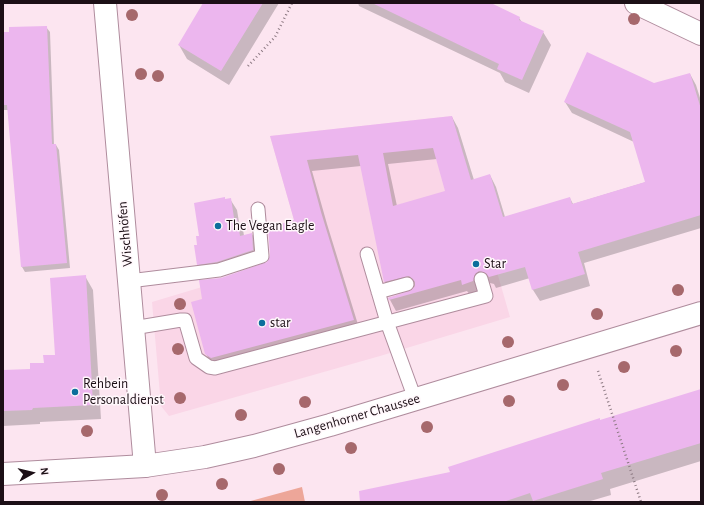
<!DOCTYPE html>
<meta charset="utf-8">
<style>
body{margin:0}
#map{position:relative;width:704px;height:505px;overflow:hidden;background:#fce5f0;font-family:"Alegreya Sans",sans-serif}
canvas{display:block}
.frame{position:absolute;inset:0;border:4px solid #1c0f16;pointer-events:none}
.north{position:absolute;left:12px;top:453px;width:40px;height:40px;-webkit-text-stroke:3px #fff7fb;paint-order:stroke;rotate:82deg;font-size:11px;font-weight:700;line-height:16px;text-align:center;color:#1c0f16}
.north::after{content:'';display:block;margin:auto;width:14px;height:18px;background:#1c0f16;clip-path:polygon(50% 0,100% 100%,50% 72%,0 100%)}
</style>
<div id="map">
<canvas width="704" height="505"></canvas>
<div class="frame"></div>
<div class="north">N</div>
</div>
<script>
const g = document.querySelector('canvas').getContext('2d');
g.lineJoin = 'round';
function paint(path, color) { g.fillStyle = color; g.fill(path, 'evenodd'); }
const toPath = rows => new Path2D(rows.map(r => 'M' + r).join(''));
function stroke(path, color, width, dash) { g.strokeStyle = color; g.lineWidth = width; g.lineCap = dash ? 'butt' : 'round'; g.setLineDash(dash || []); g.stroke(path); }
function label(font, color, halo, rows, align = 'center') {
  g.font = font + ' "Alegreya Sans",sans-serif'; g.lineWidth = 3; g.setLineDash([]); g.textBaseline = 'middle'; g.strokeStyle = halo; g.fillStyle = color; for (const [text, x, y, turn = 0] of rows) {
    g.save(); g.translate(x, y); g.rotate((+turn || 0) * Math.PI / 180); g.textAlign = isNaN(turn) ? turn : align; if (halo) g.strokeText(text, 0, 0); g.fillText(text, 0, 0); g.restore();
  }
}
paint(toPath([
 [452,116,510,317,380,356,169,416,161,406,152,302,222,281,293,270,279,224,294,220,270,136]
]), '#fad6e7');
paint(toPath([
 [302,487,305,502,247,502]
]), '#eda699');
paint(toPath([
 [205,3,279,3,229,85,187,59,179,45],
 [358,3,488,3,519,18,522,22,543,32,551,45,529,93,505,82,500,73,359,6],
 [46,27,50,32,54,145,56,145,59,150,70,268,25,272,22,267,8,110,3,110,3,33],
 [690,74,696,85,701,101,701,228,584,263,590,286,540,301,533,290,530,278,496,288,494,284,486,282,479,293,470,295,467,291,396,311,389,298,413,291,415,287,391,293,385,282,361,166,312,171,327,224,360,331,213,366,206,354,203,299,222,279,268,263,295,221,271,137,452,117,458,128,474,180,490,175,496,187,505,217,570,198,573,204,646,182,634,142,572,113,565,102,654,84],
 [437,159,446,192,397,206,388,164],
 [230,199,237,210,239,222,243,229,244,236,252,234,258,244,259,261,204,275,198,264,198,246,200,237,225,200],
 [85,276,93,290,101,419,40,422,40,424,3,426,3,371,31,370,45,364,56,356],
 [701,390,701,461,610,489,611,495,587,502,371,502,600,421]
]), '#0003');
paint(toPath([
 [203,3,263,3,221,71,178,45],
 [372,3,491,3,520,17,519,20,544,31,522,80,497,69,499,64],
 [47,26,52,144,56,144,67,263,21,267,7,105,3,105,3,32,9,32,9,27],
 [587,52,654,83,690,73,701,109,701,215,578,252,585,274,532,290,525,267,489,277,486,273,479,271,475,274,473,281,462,285,461,280,389,300,388,298,412,290,415,286,415,282,413,279,409,276,384,282,358,155,307,160,321,212,354,320,211,358,205,354,191,302,202,299,199,280,221,278,267,262,270,255,268,228,294,220,270,136,452,116,471,180,490,174,503,217,570,197,572,204,645,182,630,132,564,102],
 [433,148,445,191,393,206,383,153],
 [225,197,225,199,231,198,234,218,237,218,240,236,252,233,253,250,217,262,197,265,194,245,197,245,196,236,199,236,194,203],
 [86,275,93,405,33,408,32,410,3,411,3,370,30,369,30,363,44,363,43,355,55,355,50,278],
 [701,389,701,443,601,473,603,479,533,501,530,493,503,502,360,502,359,491,450,472,448,467,600,418,600,420]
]), '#ecb6ee');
const lane = toPath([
 [367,254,387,322,415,399],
 [129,281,219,270,262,256,258,209],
 [378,292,407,284],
 [133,328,181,320,185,320,196,358,209,367,215,368,486,296,481,279]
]);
const street = toPath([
 [105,3,145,466],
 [636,3,701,34]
]);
const secondary = toPath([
 [3,474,145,466,205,457,254,446,330,425,701,313]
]);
stroke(lane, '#af8c9d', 15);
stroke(street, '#af8c9d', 24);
stroke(secondary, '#af8c9d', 24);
stroke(toPath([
 [248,66,275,37,292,3],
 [598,371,641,502]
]), '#8d7a83', 2.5, [1, 3]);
stroke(lane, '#fff', 13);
stroke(street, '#fff', 22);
stroke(secondary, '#fff', 22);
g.fillStyle = '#a6686c';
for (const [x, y] of [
 [132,15],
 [634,19],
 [141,74],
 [158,76],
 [678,290],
 [180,304],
 [597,314],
 [508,342],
 [178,349],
 [676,351],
 [624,367],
 [563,385],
 [180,398],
 [509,401],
 [305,402],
 [241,415],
 [427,427],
 [87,431],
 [351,448],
 [279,469],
 [222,484],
 [162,495]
]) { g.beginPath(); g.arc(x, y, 6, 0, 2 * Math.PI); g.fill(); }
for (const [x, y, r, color] of [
 [218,226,4,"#0c6e9c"],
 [476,264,4,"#0c6e9c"],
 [262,323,4,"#0c6e9c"],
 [75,392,4,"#0c6e9c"]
]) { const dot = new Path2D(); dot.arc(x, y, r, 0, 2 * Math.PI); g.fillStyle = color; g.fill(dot); stroke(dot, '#fff7fb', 1.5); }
label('14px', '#1c0f16', '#fff7fb', [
 ["The Vegan Eagle",226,226],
 ["Star",484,264],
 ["star",270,323],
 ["Rehbein",83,384],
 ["Personaldienst",83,400]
], 'left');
label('14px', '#1c0f16', '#fff7fb', [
 ["Wischhöfen",125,234,-95],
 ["Langenhorner Chaussee",357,416,-16]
]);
</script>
